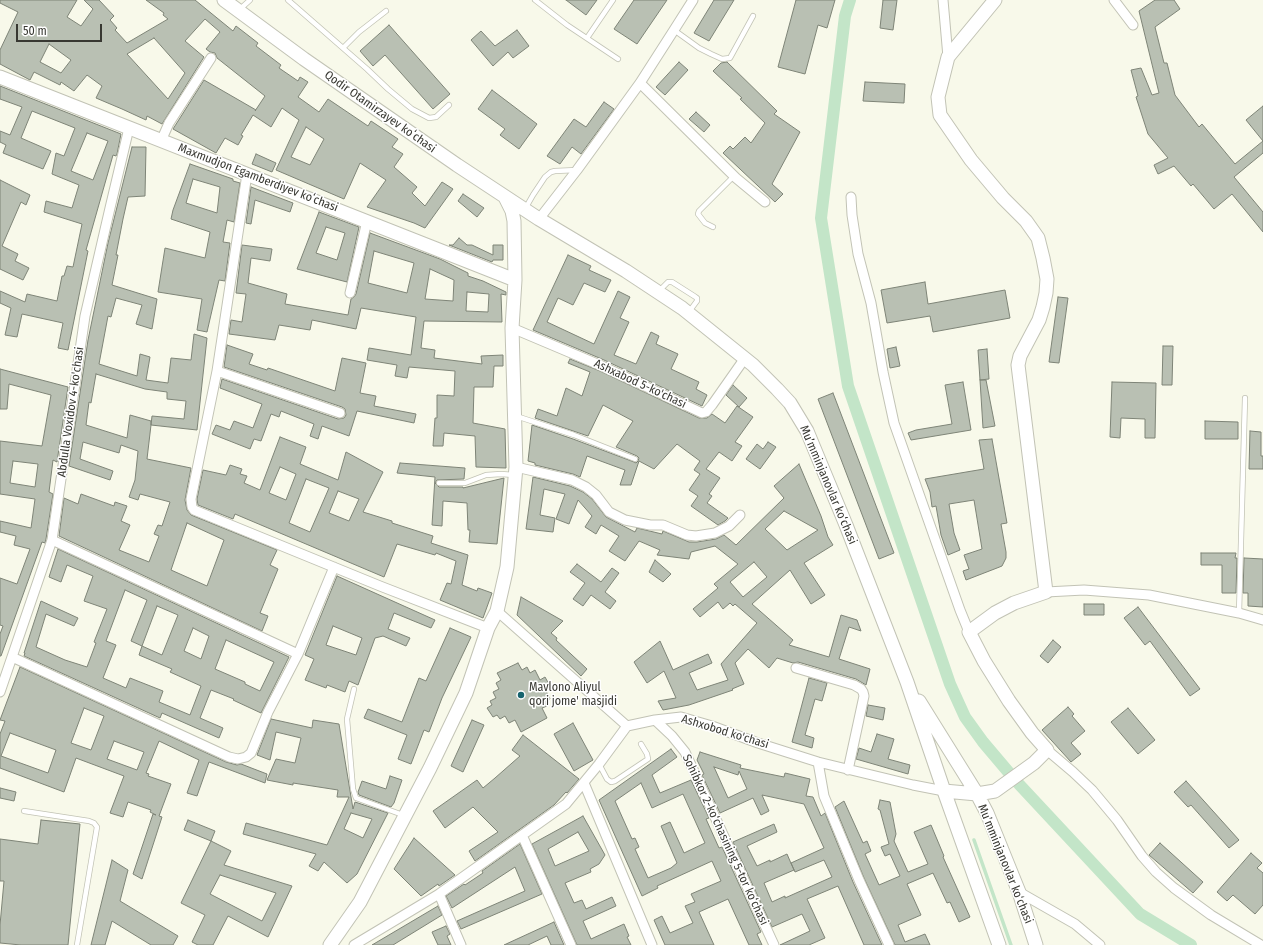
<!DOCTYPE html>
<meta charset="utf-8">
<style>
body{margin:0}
#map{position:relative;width:1263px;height:945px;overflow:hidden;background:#f8f9ea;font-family:"Fira Sans Condensed",sans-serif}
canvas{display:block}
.scale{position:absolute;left:16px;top:24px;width:86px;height:18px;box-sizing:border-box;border:2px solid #383832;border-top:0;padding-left:5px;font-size:12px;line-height:14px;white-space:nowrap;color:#383832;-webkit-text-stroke:3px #fff;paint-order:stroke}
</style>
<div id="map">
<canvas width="1263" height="945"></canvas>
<div class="scale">50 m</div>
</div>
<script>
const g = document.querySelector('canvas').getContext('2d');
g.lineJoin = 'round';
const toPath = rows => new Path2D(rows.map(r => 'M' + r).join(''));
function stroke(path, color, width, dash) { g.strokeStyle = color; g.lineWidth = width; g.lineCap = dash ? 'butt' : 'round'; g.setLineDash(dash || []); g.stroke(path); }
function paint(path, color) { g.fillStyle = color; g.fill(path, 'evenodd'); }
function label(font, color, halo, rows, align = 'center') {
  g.font = font + ' "Fira Sans Condensed",sans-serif'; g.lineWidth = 3; g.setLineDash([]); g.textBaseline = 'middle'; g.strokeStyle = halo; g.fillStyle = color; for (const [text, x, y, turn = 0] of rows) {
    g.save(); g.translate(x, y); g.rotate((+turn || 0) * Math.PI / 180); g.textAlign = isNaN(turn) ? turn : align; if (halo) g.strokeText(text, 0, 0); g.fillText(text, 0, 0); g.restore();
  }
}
stroke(toPath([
 [974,840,1011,945]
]), '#c3e5c8', 3.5);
stroke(toPath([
 [850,0,845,16,821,218,848,386,950,684,965,717,983,742,1016,781,1140,914,1191,945]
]), '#c3e5c8', 12);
const building = toPath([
 [0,0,77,0,67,17,81,26,93,9,84,0,99,0,114,16,110,20,117,28,115,30,127,43,168,19,163,15,164,13,146,0,195,0,233,31,236,26,258,43,256,46,281,65,279,68,298,81,300,77,308,82,298,97,319,112,328,99,368,126,371,121,398,139,392,147,403,154,394,167,417,187,412,193,425,206,442,182,453,189,425,228,414,223,367,207,386,180,360,163,344,199,276,170,299,120,282,108,271,127,253,115,241,135,243,136,238,145,225,138,216,153,173,129,204,80,256,110,255,111,265,96,217,58,215,53,210,52,206,49,220,32,205,19,185,41,204,57,162,124,147,116,146,120,122,109,96,98,102,86,87,75,74,91,61,82,60,85,34,72,30,80,0,64,0,50,18,12,0,3,0,0],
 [154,38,185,73,168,99,127,54,154,38],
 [49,44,71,60,61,73,40,62,49,44],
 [306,127,324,139,310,165,291,157,306,127],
 [566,0,597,0,586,15,566,0],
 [634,0,667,0,637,44,614,29,634,0],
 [714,0,734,0,709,41,694,33,714,0],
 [796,0,835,0,827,28,818,25,805,74,778,67,796,0],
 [883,0,897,0,893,30,880,28,883,0],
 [1155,0,1174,0,1180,9,1155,27,1164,63,1167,63,1175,95,1199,127,1202,124,1235,164,1263,141,1263,153,1234,177,1263,212,1263,232,1232,194,1214,209,1193,184,1191,186,1174,166,1158,174,1154,165,1168,158,1148,134,1136,97,1138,96,1131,70,1141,68,1152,95,1159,93,1139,11,1155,0],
 [389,25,450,94,433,109,385,55,373,66,360,51,389,25],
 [517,30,529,46,513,58,508,52,493,66,471,40,481,31,495,46,517,30],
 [679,62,688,70,665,95,656,87,679,62],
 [727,62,777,111,774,114,800,132,772,184,783,194,775,202,723,153,730,146,733,149,745,137,751,143,765,123,740,99,742,98,713,71,721,63,727,62],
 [865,82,905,84,904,103,863,101,865,82],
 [0,86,121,134,117,154,116,156,113,155,86,250,88,251,68,350,58,348,63,323,22,314,17,337,5,335,11,308,0,303,0,291,25,302,27,294,57,301,62,276,64,276,67,266,73,267,82,224,44,212,46,201,72,208,79,185,52,174,56,153,64,156,75,128,32,111,21,138,51,151,43,169,3,153,6,145,0,142,0,131,10,135,22,107,0,99,0,86],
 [87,133,108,141,93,180,71,171,87,133],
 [492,90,537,124,519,149,500,135,505,129,478,109,492,90],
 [604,102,614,109,581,154,572,147,560,164,547,156,574,119,586,127,604,102],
 [1263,106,1263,141,1246,120,1263,106],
 [696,112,710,125,704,132,689,119,696,112],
 [132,147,146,147,145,196,128,197,123,219,116,255,118,255,112,285,157,299,152,329,136,324,142,305,116,298,111,317,108,316,99,364,137,376,140,354,150,357,146,380,168,383,171,358,191,360,194,334,207,338,197,430,151,425,147,459,191,468,185,500,187,510,191,515,277,550,270,565,278,569,260,613,268,616,262,631,59,536,64,498,78,504,81,494,114,506,115,502,127,506,121,521,130,525,119,550,149,562,159,536,154,534,158,525,162,526,170,502,140,494,138,500,129,497,135,480,138,451,121,445,119,453,83,442,80,459,113,471,110,480,69,466,88,340,108,243,132,147],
 [96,374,145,389,167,392,167,399,186,401,184,419,152,416,151,425,151,421,130,415,127,438,86,425,89,402,91,403,96,374],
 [187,523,224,540,207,586,171,570,187,523],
 [256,154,276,163,272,172,252,164,256,154],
 [190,164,233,179,233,181,240,183,234,222,227,220,223,242,230,243,225,281,219,280,207,332,197,330,202,299,158,292,165,248,205,258,210,232,171,219,173,210,190,164],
 [193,179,220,187,217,213,186,203,193,179],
 [0,180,30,195,26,205,21,202,2,246,18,254,15,261,29,268,23,280,0,269,0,180],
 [251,187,293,203,290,212,255,200,251,224,246,223,251,187],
 [463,194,484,208,477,217,458,201,463,194],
 [319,212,359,227,347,282,297,269,319,212],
 [326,227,345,233,337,260,316,253,326,227],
 [370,233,440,259,468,273,468,276,483,281,506,292,506,295,501,294,502,322,424,321,421,348,435,350,434,358,482,364,481,356,503,355,503,366,494,366,493,387,474,387,473,423,505,429,506,468,476,467,475,436,444,433,443,446,433,446,435,418,437,418,437,395,454,396,455,371,409,367,407,378,395,376,397,365,367,360,369,348,411,355,416,317,361,308,356,329,312,320,310,330,279,325,275,340,229,334,231,320,242,322,246,294,236,293,242,245,272,249,270,261,251,258,248,283,287,294,285,304,348,315,351,299,354,297,356,294,370,233],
 [374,251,414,263,407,293,368,283,374,251],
 [430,269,454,280,453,301,425,299,430,269],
 [467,292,489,294,488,312,466,311,467,292],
 [459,238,467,245,472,245,493,255,493,245,503,245,503,260,493,260,492,262,449,245,453,245,459,238],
 [568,255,591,266,589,270,611,280,605,292,584,283,573,305,558,298,547,322,594,344,618,291,630,297,620,318,629,322,614,355,636,364,651,332,659,336,656,344,678,354,671,369,699,382,696,389,707,395,702,406,604,360,533,330,568,255],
 [925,282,928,304,1005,290,1010,318,933,332,930,316,887,323,881,290,925,282],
 [1058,297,1068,298,1059,363,1049,362,1058,297],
 [227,345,253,354,249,364,267,370,268,368,335,391,342,358,366,363,360,393,376,396,374,406,416,414,414,423,357,411,349,436,322,426,318,439,310,436,314,424,281,411,279,417,271,414,261,441,254,439,250,449,212,434,216,425,230,430,234,421,253,428,262,404,220,388,222,379,338,419,344,418,346,415,345,409,342,407,224,367,227,345],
 [1163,346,1173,346,1172,385,1162,385,1163,346],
 [896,347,900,366,890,368,887,349,896,347],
 [987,349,989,379,980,380,978,350,987,349],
 [570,359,600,371,699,418,707,418,712,414,725,423,737,406,753,417,735,442,742,446,732,461,719,452,706,469,720,478,709,494,712,496,707,503,728,518,725,521,718,525,691,506,698,496,689,490,700,474,694,470,700,461,677,444,654,469,639,461,631,485,620,485,625,470,587,456,580,477,573,474,535,465,535,463,528,461,532,425,573,439,634,462,636,463,638,461,639,458,637,456,616,447,633,421,603,405,588,436,535,418,538,409,557,416,566,388,582,396,590,372,568,363,570,359],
 [0,369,68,387,57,462,53,460,49,492,53,494,46,539,45,543,42,542,1,656,0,656,0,634,3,626,0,625,0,578,17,584,30,549,14,545,16,536,0,532,0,521,31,528,35,499,0,494,0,441,42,446,51,395,9,384,7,409,0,409,0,369],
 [13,461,38,464,35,487,10,483,13,461],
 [980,380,986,380,995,426,983,428,980,380],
 [963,382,971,430,911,440,908,433,916,430,952,424,945,385,963,382],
 [1112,382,1156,383,1155,438,1145,438,1145,419,1121,418,1120,438,1110,437,1112,382],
 [733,385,747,398,739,407,726,395,733,385],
 [833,393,894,553,879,559,818,399,833,393],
 [1205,421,1238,422,1238,439,1205,439,1205,421],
 [1250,431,1261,432,1261,456,1263,456,1263,469,1249,469,1250,431],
 [280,437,306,447,300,464,338,480,346,452,383,472,363,512,392,521,392,523,433,536,431,543,468,555,462,585,477,591,478,588,492,593,483,618,440,600,447,583,451,584,456,561,436,553,435,555,397,544,384,577,235,514,233,519,198,505,197,499,203,470,226,475,230,465,242,469,240,474,247,476,244,483,260,490,280,437],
 [280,467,296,474,286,500,269,493,280,467],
 [306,479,329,488,310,532,289,523,306,479],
 [338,491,359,499,349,521,329,513,338,491],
 [992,439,1007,523,1001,524,1006,552,1006,558,1002,566,997,568,966,580,963,571,969,569,964,555,982,549,974,500,949,504,954,533,960,550,948,555,941,535,936,506,932,507,930,492,925,479,984,469,979,440,992,439],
 [768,442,776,447,760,469,746,459,757,444,763,449,768,442],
 [400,463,465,468,464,479,437,480,435,483,439,487,463,487,463,488,504,478,497,544,469,542,470,530,468,530,467,503,443,501,442,526,432,525,435,477,397,473,400,463],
 [799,464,821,516,828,537,833,545,804,563,825,595,811,604,790,570,752,604,793,640,789,645,829,657,841,615,857,620,861,631,849,627,839,659,870,669,866,685,856,679,798,662,793,663,777,658,769,668,748,649,735,663,744,684,732,689,733,690,689,705,663,710,658,701,676,698,664,671,647,683,634,662,660,641,673,670,708,654,712,663,689,673,697,690,728,680,721,664,757,623,735,604,733,606,730,603,723,609,718,602,700,617,693,609,718,588,714,584,738,564,715,546,691,552,689,559,657,555,660,550,639,541,625,561,609,551,619,536,601,525,596,534,585,527,592,516,578,500,569,524,556,519,565,494,544,489,540,515,555,518,553,532,526,529,533,477,570,486,583,492,592,499,606,517,635,532,637,528,662,534,663,531,689,542,697,542,716,539,724,535,736,545,784,498,774,486,799,464],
 [784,511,818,530,787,550,765,529,784,511],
 [754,562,767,577,743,597,730,582,754,562],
 [58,549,289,657,261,713,233,700,234,699,211,690,200,718,223,728,219,738,162,713,160,718,24,656,25,653,24,653,41,601,78,618,74,626,46,614,36,647,65,660,87,667,96,643,94,642,107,609,84,601,93,576,67,565,61,582,49,577,58,549],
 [125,590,147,600,131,641,142,646,139,655,172,669,170,672,201,686,190,715,159,702,163,691,130,678,126,688,103,678,116,645,106,641,125,590],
 [157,606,178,615,162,655,142,646,157,606],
 [193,628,209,636,201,659,184,651,193,628],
 [226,640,274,662,260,691,245,684,245,682,215,669,226,640],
 [1201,553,1236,553,1235,558,1237,558,1236,593,1222,593,1222,565,1201,565,1201,553],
 [1244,558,1263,559,1263,607,1248,606,1248,593,1243,593,1244,558],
 [655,560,671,574,663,582,649,572,655,560],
 [577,564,601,582,612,568,619,573,605,592,616,601,610,609,591,595,583,606,573,599,585,583,570,572,577,564],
 [337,576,435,620,431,628,394,613,388,629,410,638,406,646,383,636,375,638,358,685,349,681,345,692,327,685,326,688,305,680,314,659,305,655,337,576],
 [333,626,362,638,356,655,326,645,333,626],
 [521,597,563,621,551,633,557,638,556,640,587,669,581,676,517,615,521,597],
 [1084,604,1104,604,1104,615,1084,615,1084,604],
 [1138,607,1200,689,1190,696,1150,641,1145,645,1124,618,1138,607],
 [450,628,471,637,442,698,429,732,424,730,411,764,398,759,407,735,364,718,368,709,402,722,419,678,426,681,450,628],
 [1053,640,1061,647,1048,663,1040,656,1053,640],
 [518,663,522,670,527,667,530,673,535,670,540,680,545,677,550,686,545,689,550,699,545,702,547,706,542,708,547,718,521,732,515,720,509,723,505,716,500,719,497,715,493,717,487,708,492,705,490,701,496,698,493,692,499,689,496,683,501,680,497,673,518,663],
 [20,667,226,762,237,765,241,764,267,774,265,783,209,762,197,796,187,793,199,760,159,741,146,773,149,774,148,776,171,784,159,816,162,817,142,879,133,874,153,814,156,815,150,812,151,810,128,802,123,817,110,813,124,776,76,758,64,792,0,768,0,734,5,721,0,720,20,667],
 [84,708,104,716,91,750,71,743,84,708],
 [10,733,56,750,48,773,1,756,10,733],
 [114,741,144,752,137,770,107,759,114,741],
 [809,678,827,683,822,701,815,699,805,735,814,738,812,748,792,742,809,678],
 [868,705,885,708,883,720,866,716,868,705],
 [1068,707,1074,714,1072,716,1085,731,1071,743,1081,754,1071,762,1042,730,1068,707],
 [1128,708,1155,740,1138,754,1111,722,1128,708],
 [271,719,312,728,313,720,339,724,353,809,355,802,388,813,357,874,347,883,324,862,318,871,309,866,316,854,243,834,246,823,327,845,349,797,337,797,338,790,293,783,293,785,267,780,276,759,295,763,301,738,276,732,270,760,257,755,271,719],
 [351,813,372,819,363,838,344,829,351,813],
 [472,720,484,725,463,772,451,766,472,720],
 [573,723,593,760,574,771,554,734,573,723],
 [877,734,894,739,888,759,910,765,908,774,856,759,859,748,871,752,877,734],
 [523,735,579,779,567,793,566,792,554,805,475,861,469,851,498,832,473,807,445,828,433,811,477,780,483,788,495,778,520,756,512,750,523,735],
 [671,749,677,757,652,775,660,793,691,780,709,818,706,819,719,848,722,847,761,932,757,934,762,945,749,945,728,899,699,912,714,945,665,945,654,920,662,916,670,933,693,923,685,906,695,902,691,894,721,881,712,861,657,886,658,888,642,896,599,800,671,749],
 [641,783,652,808,683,794,705,843,684,853,670,822,661,826,677,863,671,868,648,878,635,849,639,847,635,838,632,839,615,801,641,783],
 [700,752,741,765,740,768,784,777,785,773,810,779,806,796,813,797,821,816,825,813,853,882,882,945,864,945,838,886,807,899,825,938,809,945,780,945,810,931,802,914,772,927,733,842,774,824,777,832,747,846,757,866,770,860,770,862,787,854,790,861,794,870,764,883,772,902,785,896,785,898,832,877,824,860,795,872,791,863,824,848,804,804,762,795,769,811,761,815,753,798,720,813,702,775,704,774,697,760,700,752],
 [714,767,738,775,739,771,747,789,728,798,714,767],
 [390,776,402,780,394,803,391,807,359,795,358,792,362,781,386,789,390,776],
 [1186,781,1239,840,1229,848,1191,805,1188,807,1174,792,1186,781],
 [0,788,16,792,14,801,0,798,0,788],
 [880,800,890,802,896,834,894,841,908,872,928,864,914,832,931,825,944,856,943,857,970,917,959,922,950,902,947,903,933,873,907,884,921,915,898,925,905,942,925,934,930,945,895,945,864,878,835,807,844,801,863,843,867,841,871,851,865,854,879,885,900,876,890,854,885,856,881,847,889,844,880,810,878,809,880,800],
 [583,816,605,855,599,864,590,869,591,872,565,883,574,903,582,900,586,909,612,897,616,906,583,921,591,939,624,924,629,936,627,937,631,945,577,945,532,844,583,816],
 [578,832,589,851,555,866,548,849,578,832],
 [41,820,80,824,68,945,21,945,0,943,0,925,4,881,0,881,0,839,38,844,41,820],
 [188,820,215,831,211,841,184,830,188,820],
 [414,838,455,875,439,886,438,884,421,896,394,869,414,838],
 [211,841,231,851,224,865,292,886,268,937,228,916,213,945,198,945,192,942,205,915,181,903,211,841],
 [220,875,276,893,262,921,210,894,220,875],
 [1160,843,1203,882,1193,893,1149,855,1160,843],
 [520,844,542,894,461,929,457,921,525,891,515,867,452,908,446,896,464,884,465,885,483,873,482,871,520,844],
 [1251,853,1262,863,1257,868,1263,873,1263,905,1255,914,1233,895,1227,901,1217,892,1251,853],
 [112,860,128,870,120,901,178,936,173,945,151,945,112,921,105,945,91,945,112,860],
 [438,906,442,915,393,945,372,945,438,906],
 [554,922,564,945,551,945,547,936,528,945,504,945,554,922],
 [446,926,450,934,447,936,451,945,438,945,432,932,446,926]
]);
paint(building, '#b9c0b3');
stroke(building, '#7e8477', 1);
const lane = toPath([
 [288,0,367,69,388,89,412,109,429,118,436,117,449,105],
 [535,0,567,25,618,59],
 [239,10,250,0],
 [674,30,699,48,711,54,722,59,730,58,753,16],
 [587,38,613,0],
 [343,48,359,32,386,11],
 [525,209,533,195,545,177,551,172,555,171,577,170],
 [713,227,705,223,698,214,699,211,734,176],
 [659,291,668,282,672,282,694,296,697,298,697,301,688,313],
 [516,416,574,435,635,459],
 [439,483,465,483,486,475,501,474,514,475],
 [1239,613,1245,398],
 [354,689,347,719,353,789,356,798,403,815],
 [599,764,607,779,611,782,615,781,648,759,647,754,641,744],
 [24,811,89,821,94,823,97,827,77,945]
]);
const street = toPath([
 [943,0,948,57],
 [1114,0,1133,25],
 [640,83,736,178,765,202],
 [161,141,169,123,211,58],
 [247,174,217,371,191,499,192,507,194,510,380,586,488,628],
 [851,197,852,215,858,254,871,303,883,372,894,423,960,610,969,632],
 [539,219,577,170,640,83,674,30,693,0],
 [350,293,367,221],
 [512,328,602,366,702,413,706,412,712,405,745,358],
 [217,371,340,413],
 [516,467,572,480,586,487,596,495,609,512,625,520,650,525,663,525,687,535,696,536,715,533,729,526,740,515],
 [52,540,298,654],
 [1046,592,1084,590,1149,595,1239,613,1263,620],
 [497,611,627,726,655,720,681,717,712,726,758,743,818,762,913,785,944,791],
 [12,657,229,757,238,759,246,757,251,753,268,712,298,654,334,567],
 [796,668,854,685,861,689,863,692,864,696,848,770],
 [0,692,52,540,85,316,110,208,129,128],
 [655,720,672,736,685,752,774,945],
 [1047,750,1073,772,1092,790,1117,820,1142,856,1156,872,1174,888,1211,915,1261,945],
 [818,762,824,796,859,880,889,945],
 [584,783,652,945],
 [522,835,571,945],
 [1019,892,1075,924,1100,945],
 [439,894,461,945],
 [354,945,439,894,566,804,599,764,627,726]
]);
const secondary = toPath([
 [224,0,304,59,457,165,539,219,626,271,682,308,753,365,777,389,790,403,807,431,846,525,907,682,944,791,999,945],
 [0,77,515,280],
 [919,701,977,794,987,813,1019,892,1036,945],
 [944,791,977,794,995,791,1034,763,1047,750,1032,733,1009,701,984,661,969,632,995,613,1014,603,1046,592,1018,365,1020,356,1039,320,1043,307,1046,293,1047,279,1043,258,1038,238,1026,221,1003,198,971,160,940,115,938,97,948,57,995,0],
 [330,945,360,902,430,768,466,693,488,628,497,611,507,567,516,467,512,328,515,280,514,221,512,211,505,197]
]);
stroke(lane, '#c2c3b5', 6);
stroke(street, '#c2c3b5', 11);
stroke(secondary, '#c2c3b5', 15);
stroke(lane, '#fff', 4.5);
stroke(street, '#fff', 9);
stroke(secondary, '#fff', 13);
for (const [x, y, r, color] of [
 [521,695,4,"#17636e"]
]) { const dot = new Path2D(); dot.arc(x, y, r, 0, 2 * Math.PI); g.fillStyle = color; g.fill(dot); stroke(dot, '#fff', 1.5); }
label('12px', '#383832', '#fff', [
 ["Qodir Otamirzayev koʻchasi",380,112,35],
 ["Maxmudjon Egamberdiyev koʻchasi",258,178,21],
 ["Ashxabod 5-ko'chasi",640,384,25],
 ["Abdulla Voxidov 4-ko'chasi",71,412,-82],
 ["Mu’mminjanovlar ko‘chasi",828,485,67],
 ["Ashxobod ko'chasi",725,732,17],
 ["Sohibkor 2-ko‘chasining 5-tor ko‘chasi",725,840,65],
 ["Mu’mminjanovlar ko‘chasi",1005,864,68]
]);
label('12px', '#383832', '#fff', [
 ["Mavlono Aliyul",529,688],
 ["qori jome' masjidi",529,702]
], 'left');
</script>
